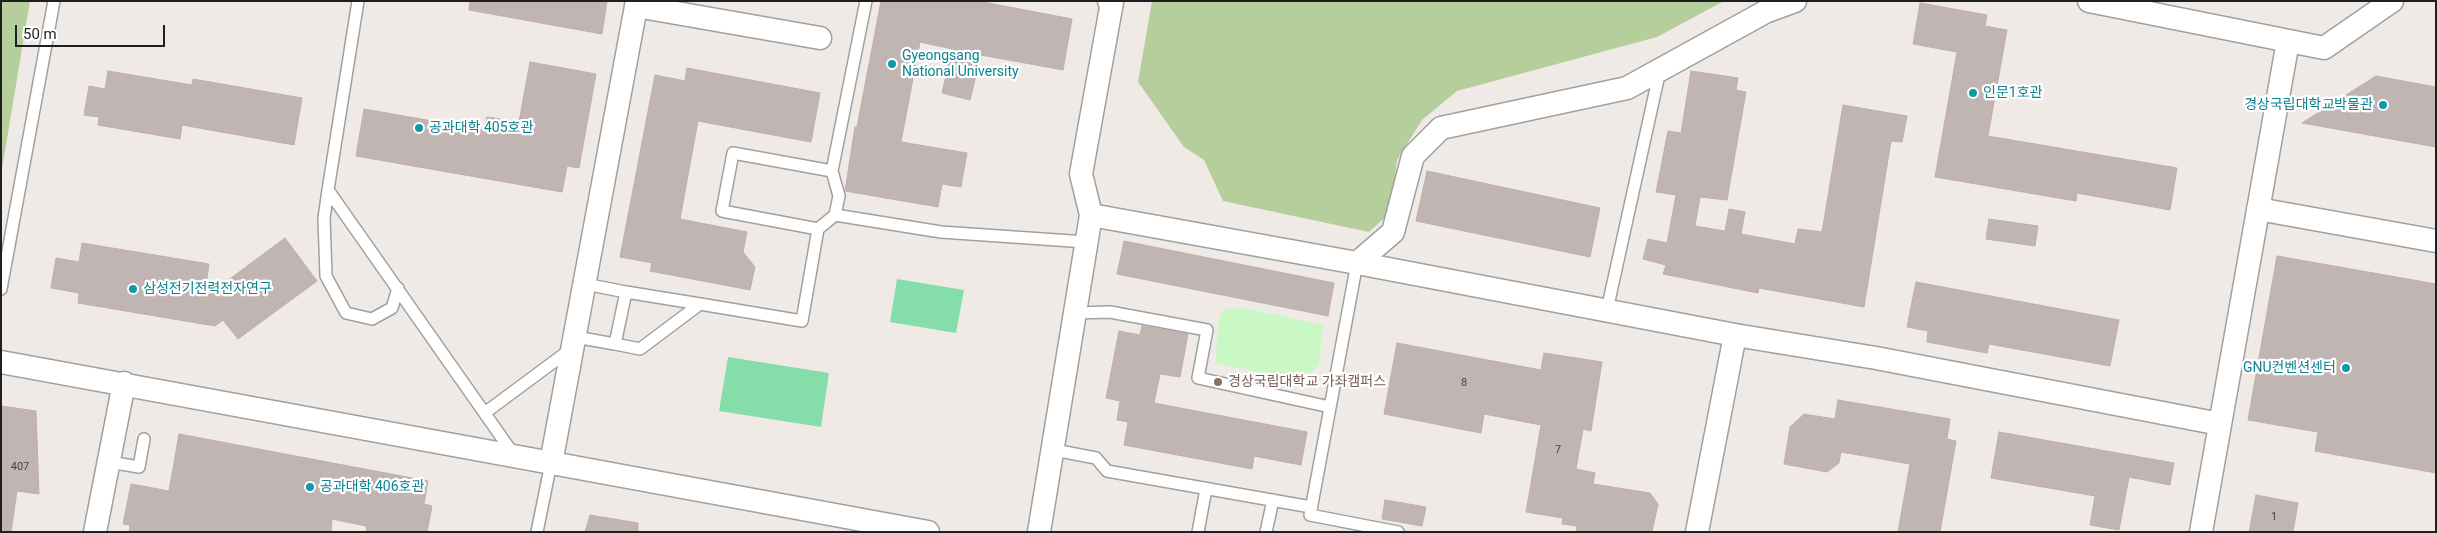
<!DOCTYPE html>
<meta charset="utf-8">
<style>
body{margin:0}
#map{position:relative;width:2437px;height:533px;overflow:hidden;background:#f0eae6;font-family:Roboto,sans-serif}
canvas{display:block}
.frame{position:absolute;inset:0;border:2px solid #1f1f1f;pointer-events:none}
.scale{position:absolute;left:15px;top:25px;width:150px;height:22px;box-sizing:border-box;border:2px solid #1f1f1f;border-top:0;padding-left:6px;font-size:15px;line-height:18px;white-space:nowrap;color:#1f1f1f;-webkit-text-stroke:4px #fff;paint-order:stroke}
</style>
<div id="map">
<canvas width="2437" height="533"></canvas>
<div class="frame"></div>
<div class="scale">50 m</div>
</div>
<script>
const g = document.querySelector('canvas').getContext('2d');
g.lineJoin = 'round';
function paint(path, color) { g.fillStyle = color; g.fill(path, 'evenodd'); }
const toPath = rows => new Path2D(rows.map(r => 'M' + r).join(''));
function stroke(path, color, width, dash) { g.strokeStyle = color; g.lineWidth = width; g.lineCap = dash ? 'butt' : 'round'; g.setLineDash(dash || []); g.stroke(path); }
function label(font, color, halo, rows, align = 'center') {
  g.font = font + ' Roboto,"Noto Sans KR",sans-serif'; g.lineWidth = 4.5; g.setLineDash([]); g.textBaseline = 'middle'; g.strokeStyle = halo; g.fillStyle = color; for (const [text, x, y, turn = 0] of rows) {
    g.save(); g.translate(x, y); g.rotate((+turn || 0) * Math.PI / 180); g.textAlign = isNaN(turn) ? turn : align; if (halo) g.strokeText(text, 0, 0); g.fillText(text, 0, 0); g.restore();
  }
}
paint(toPath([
 [1,1,30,1,1,175],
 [1152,1,1724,1,1657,37,1457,91,1422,120,1397,160,1390,213,1369,232,1223,201,1204,160,1184,147,1138,82]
]), '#b5ce9b');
paint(toPath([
 [1240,307,1323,325,1319,363,1305,382,1216,363,1217,330,1222,310]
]), '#caf8c4');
paint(toPath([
 [897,279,964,290,956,333,890,322],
 [728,357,829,373,821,427,719,411]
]), '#85dda9');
const building = toPath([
 [470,1,607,1,602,34,469,10,470,1],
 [881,1,978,1,1072,19,1063,70,981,55,970,100,942,93,952,49,920,42,901,142,967,153,961,187,942,184,938,207,845,191,855,127,857,127,881,1],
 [1920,3,1987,15,1985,26,2007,30,1988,136,2177,168,2170,210,2077,193,2076,201,1935,177,1957,52,1913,44,1920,3],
 [530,62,596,74,579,168,567,166,562,192,356,156,364,109,484,130,487,117,519,122,530,62],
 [687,68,820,93,811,142,698,121,680,219,747,232,743,252,755,267,750,290,650,271,652,263,620,257,655,75,685,81,687,68],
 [108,71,192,85,193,79,302,98,294,145,182,125,180,139,98,125,99,117,84,115,89,86,105,89,108,71],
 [1691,71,1738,78,1736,90,1746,92,1727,200,1700,197,1695,226,1725,231,1729,209,1745,212,1741,234,1795,244,1798,229,1822,232,1843,105,1907,116,1902,142,1891,141,1864,307,1759,288,1758,293,1663,274,1666,265,1643,259,1648,239,1667,243,1676,195,1656,192,1668,131,1681,133,1691,71],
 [2376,76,2436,87,2436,147,2302,123,2376,76],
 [1427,171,1600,208,1590,257,1416,221,1427,171],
 [1989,219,2038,226,2035,246,1986,239,1989,219],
 [285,238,317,281,238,339,223,320,215,326,78,303,79,293,51,288,56,258,79,262,82,243,209,264,204,298,285,238],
 [1124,241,1334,283,1328,316,1117,274,1124,241],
 [2277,256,2436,284,2436,473,2315,451,2318,432,2248,420,2277,256],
 [1916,282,2119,320,2110,366,1989,344,1987,353,1927,342,1928,331,1907,327,1916,282],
 [1142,326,1188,334,1180,377,1160,374,1154,403,1307,432,1301,465,1254,456,1252,469,1124,445,1128,422,1117,420,1120,401,1106,398,1119,331,1140,335,1142,326],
 [1397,343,1541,370,1544,353,1602,362,1591,431,1583,429,1576,469,1595,473,1593,484,1650,493,1658,504,1652,532,1576,532,1577,526,1562,524,1563,518,1526,512,1541,425,1484,414,1481,433,1384,414,1397,343],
 [1838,400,1950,419,1947,439,1956,441,1940,532,1898,532,1910,464,1841,452,1839,463,1827,472,1784,464,1790,427,1804,414,1835,419,1838,400],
 [1,406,36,411,39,494,17,491,11,532,1,532,1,406],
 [1999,432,2174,463,2170,485,2129,477,2119,530,2090,525,2095,496,1991,478,1999,432],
 [179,434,428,481,424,504,432,506,427,532,367,532,366,526,332,519,331,532,129,532,130,525,123,524,131,484,169,491,179,434],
 [2256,495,2298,503,2293,532,2249,532,2256,495],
 [1385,500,1426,507,1422,526,1382,519,1385,500],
 [590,515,638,523,638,532,585,532,590,515]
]);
paint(building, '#c0b5b2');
stroke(building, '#c1aea8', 1);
const service = toPath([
 [358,1,328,190,514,455],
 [832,171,733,153,722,211,818,229,835,215,839,196,832,171,866,1],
 [328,190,324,218,326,276,346,313,372,319,392,308,398,288],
 [835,215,941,232,1086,242],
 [1357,263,1310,515,1398,532],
 [585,284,626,292,615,344,640,349,700,304,802,321,818,229],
 [1,289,54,1],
 [626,292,700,304],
 [1607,310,1660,70],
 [1075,313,1110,312,1207,330,1198,378,1330,407],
 [575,337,615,344],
 [486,412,571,349],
 [1054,450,1096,458,1107,471,1311,507],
 [109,462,139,467,144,439],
 [537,532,551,463],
 [1198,532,1206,489],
 [1266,532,1273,500]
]);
const minor = toPath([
 [2089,1,2324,48,2392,1],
 [636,6,820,38],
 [2258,209,2436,241],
 [1091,215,1357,263,1735,335,1876,358,2220,424],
 [1357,263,1393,232,1413,156,1441,128,1627,88,1765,12,1795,1],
 [1,362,928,532],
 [551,463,637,1],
 [95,532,124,383],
 [1039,532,1091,215,1081,174,1112,2,1109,1],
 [1697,532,1735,335],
 [2201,532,2288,41]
]);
stroke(service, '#a0a0a0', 14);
stroke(minor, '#a0a0a0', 25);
stroke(service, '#fff', 11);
stroke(minor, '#fff', 22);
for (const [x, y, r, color] of [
 [892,64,5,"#0f9aa8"],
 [1973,93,5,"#0f9aa8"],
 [2383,105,5,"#0f9aa8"],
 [419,128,5,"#0f9aa8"],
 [133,289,5,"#0f9aa8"],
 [2346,368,5,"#0f9aa8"],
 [1218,382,5,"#8d6e63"],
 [310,487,5,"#0f9aa8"]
]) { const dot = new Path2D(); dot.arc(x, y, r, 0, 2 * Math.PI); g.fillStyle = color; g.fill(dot); stroke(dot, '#fff', 2); }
label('11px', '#474444', null, [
 ["8",1464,383],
 ["7",1558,450],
 ["407",20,467],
 ["1",2274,517]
]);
label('14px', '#0d838f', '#fff', [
 ["Gyeongsang",902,56],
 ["National University",902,72],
 ["인문1호관",1983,93],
 ["경상국립대학교박물관",2373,105,"right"],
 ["공과대학 405호관",429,128],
 ["삼성전기전력전자연구",143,289],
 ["GNU컨벤션센터",2336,368,"right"],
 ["공과대학 406호관",320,487]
], 'left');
label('14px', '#785e54', '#fff', [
 ["경상국립대학교 가좌캠퍼스",1228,382]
], 'left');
</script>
